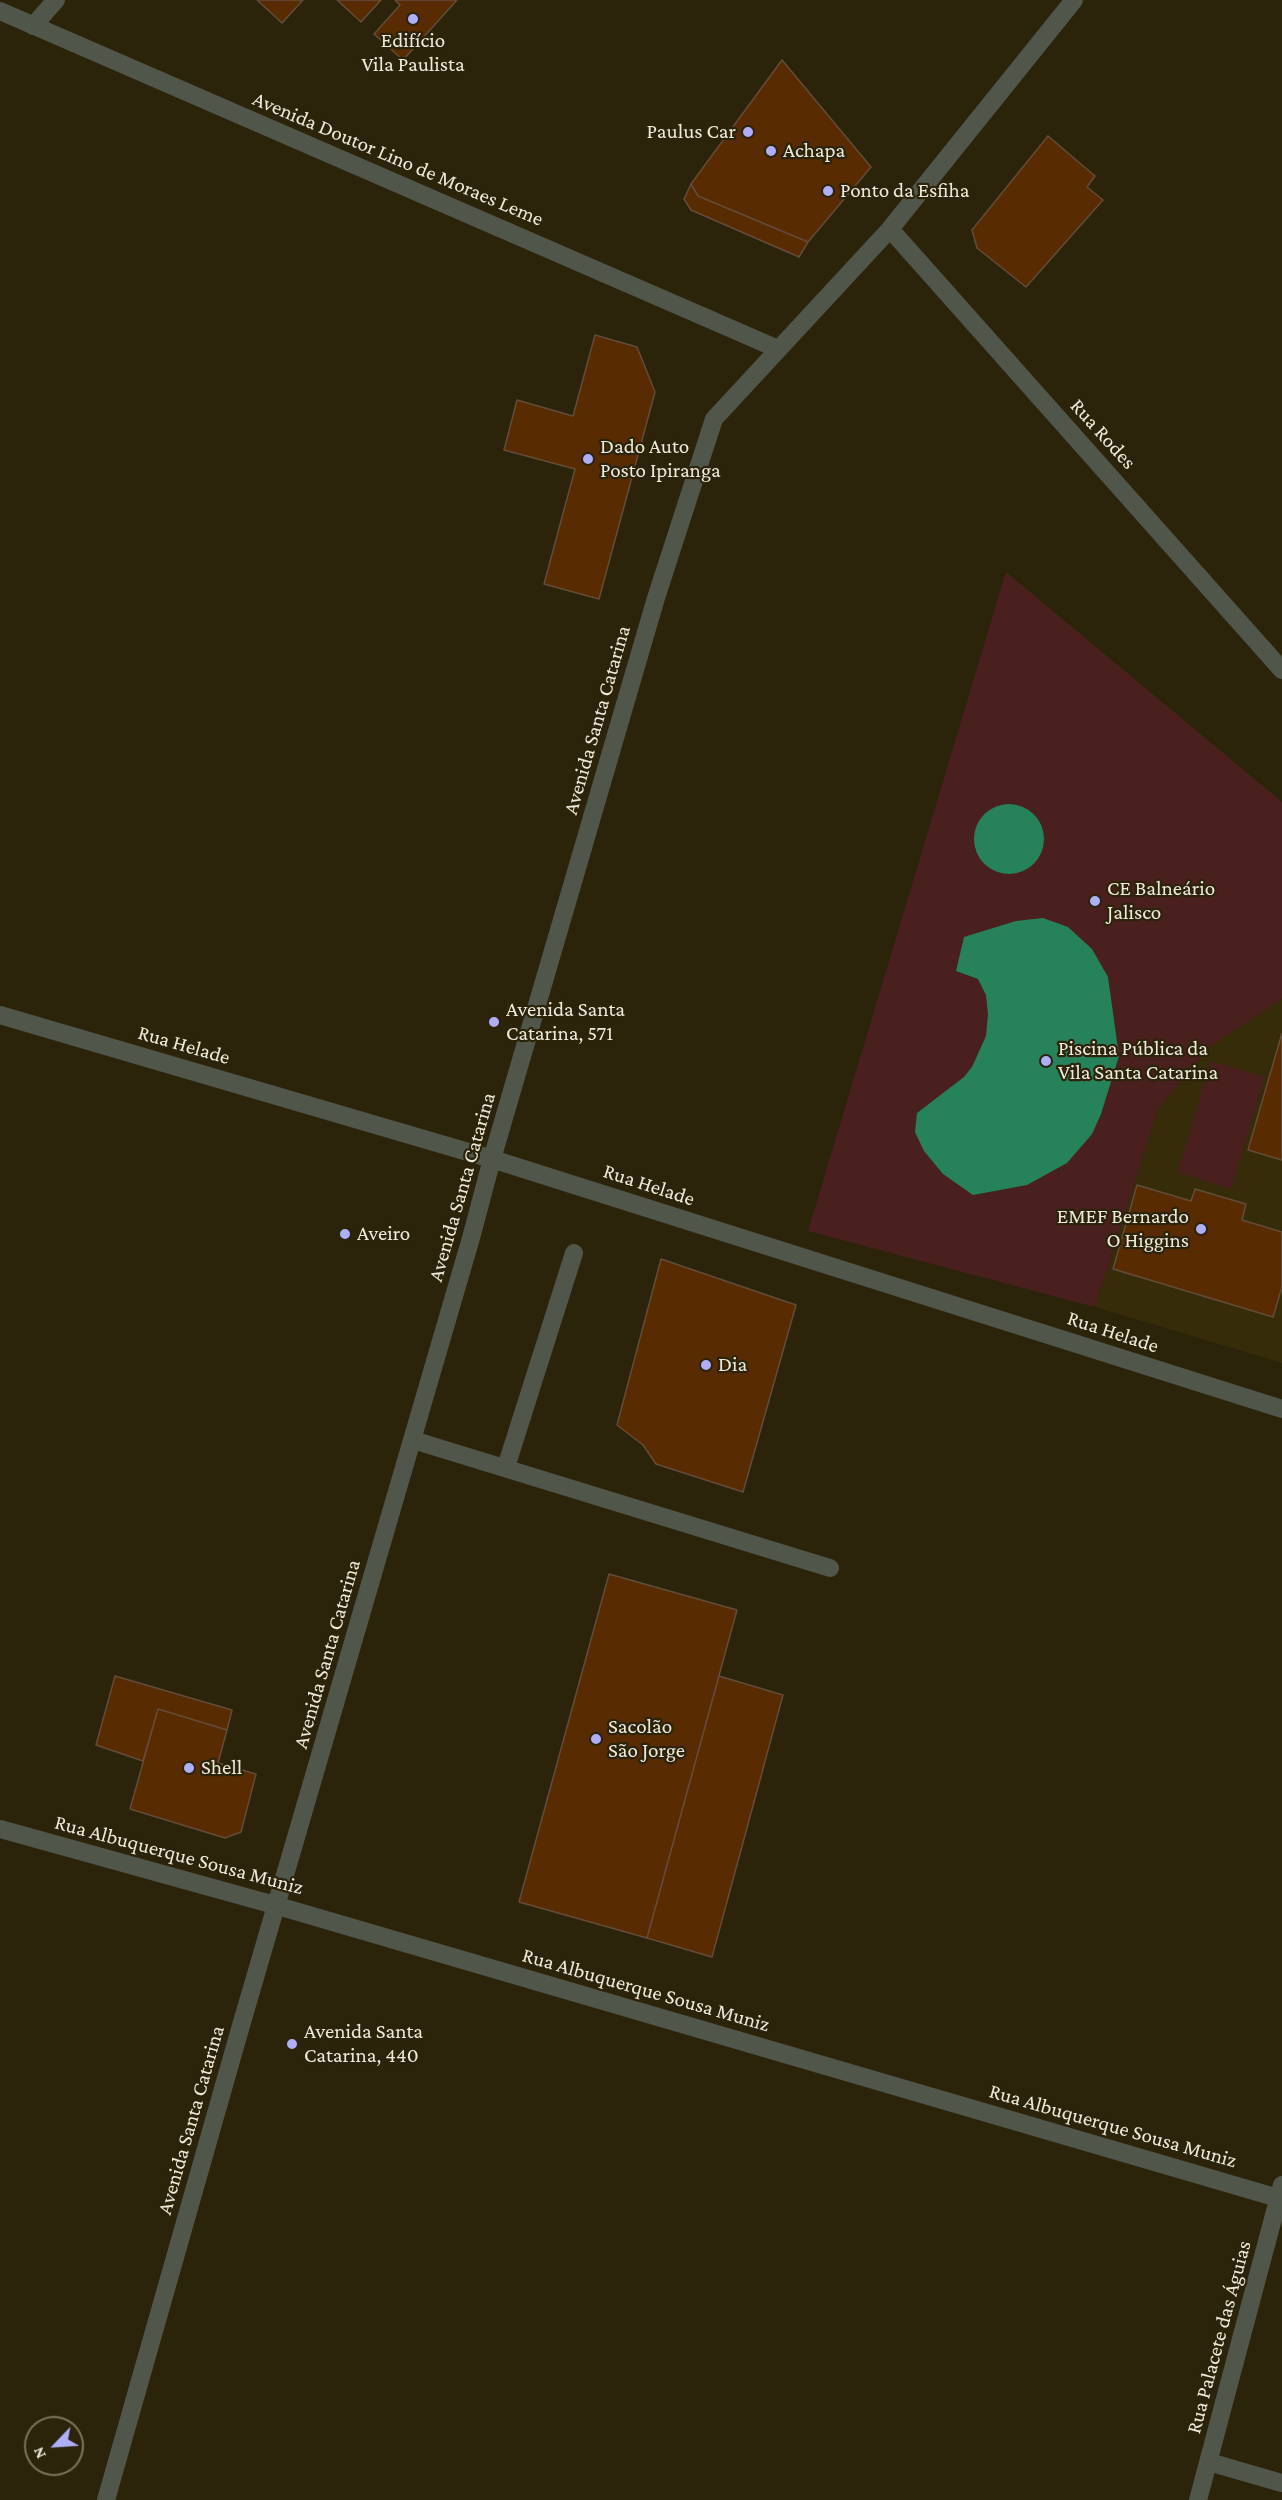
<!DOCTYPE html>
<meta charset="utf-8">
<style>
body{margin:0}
#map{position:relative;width:1282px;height:2500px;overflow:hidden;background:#2c240a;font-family:"Crimson Pro",serif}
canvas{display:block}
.north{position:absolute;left:24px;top:2416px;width:60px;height:60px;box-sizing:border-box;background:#2c240a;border:2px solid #7a735d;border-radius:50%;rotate:245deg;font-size:16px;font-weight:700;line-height:24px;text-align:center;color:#eee9da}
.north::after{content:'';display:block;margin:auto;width:21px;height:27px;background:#aeaefb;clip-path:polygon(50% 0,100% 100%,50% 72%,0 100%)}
</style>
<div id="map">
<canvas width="1282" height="2500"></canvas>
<div class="north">N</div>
</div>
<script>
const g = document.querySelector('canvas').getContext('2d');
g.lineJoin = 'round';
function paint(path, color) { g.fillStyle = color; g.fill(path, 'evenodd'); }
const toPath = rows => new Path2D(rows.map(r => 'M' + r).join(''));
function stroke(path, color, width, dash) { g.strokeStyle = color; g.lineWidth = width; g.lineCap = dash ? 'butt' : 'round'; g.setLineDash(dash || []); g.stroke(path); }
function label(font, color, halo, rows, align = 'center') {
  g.font = font + ' "Crimson Pro",serif'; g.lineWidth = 4.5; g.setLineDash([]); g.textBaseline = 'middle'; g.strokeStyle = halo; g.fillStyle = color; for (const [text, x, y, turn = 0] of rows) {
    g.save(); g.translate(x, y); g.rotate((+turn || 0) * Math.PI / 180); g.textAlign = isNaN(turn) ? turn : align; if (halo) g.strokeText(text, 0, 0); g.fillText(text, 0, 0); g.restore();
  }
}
paint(toPath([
 [1282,999,1282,1363,1095,1307,1158,1109,1211,1046]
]), '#362c0a');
paint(toPath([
 [1006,572,1282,802,1282,999,1211,1046,1158,1109,1095,1307,808,1231],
 [1211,1061,1265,1077,1231,1189,1178,1172]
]), '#4a201e');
paint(toPath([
 '974 839a35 35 0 1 1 70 0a35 35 0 1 1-70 0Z',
 [1043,918,1068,927,1092,949,1108,977,1119,1056,1101,1114,1092,1134,1067,1163,1027,1185,973,1195,943,1174,924,1151,915,1132,917,1113,964,1077,972,1067,986,1036,988,1014,986,995,978,979,956,971,964,937,1016,921]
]), '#26825b');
const building = toPath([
 [257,0,303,0,282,23,257,0],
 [337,0,381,0,361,22,337,0],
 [395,0,457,0,403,60,374,34,400,5,395,0],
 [782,60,871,167,808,242,698,196,691,184,782,60],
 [1048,136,1095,176,1087,187,1103,200,1026,287,977,248,972,230,1048,136],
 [691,184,698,196,808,242,799,257,691,210,684,199,691,184],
 [595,335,637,347,655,392,599,599,544,584,575,469,504,450,517,400,573,416,595,335],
 [1282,1033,1282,1160,1248,1150,1282,1033],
 [1137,1185,1191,1201,1195,1189,1246,1204,1242,1220,1282,1232,1282,1287,1273,1317,1113,1269,1137,1185],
 [661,1259,796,1305,743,1492,656,1464,643,1445,617,1425,661,1259],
 [609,1574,737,1610,647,1938,519,1902,609,1574],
 [115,1676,232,1710,227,1730,158,1709,143,1761,96,1745,115,1676],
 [719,1676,783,1695,712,1957,647,1938,719,1676],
 [158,1709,227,1730,218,1763,256,1774,241,1832,225,1838,130,1809,158,1709]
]);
paint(building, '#582c00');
stroke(building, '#634c3a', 1.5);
stroke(toPath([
 [0,11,778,349],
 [33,26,56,0],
 [890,229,1282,670],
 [0,1015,492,1159,1282,1409],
 [413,1440,830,1568],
 [506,1467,574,1253],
 [0,1829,278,1906,1278,2198],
 [1209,2462,1282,2483],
 [106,2500,240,2029,471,1238,492,1159,656,598,714,419,890,229,1074,0],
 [1198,2500,1282,2185]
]), '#51564b', 18);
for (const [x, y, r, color] of [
 [413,19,6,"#aeaefb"],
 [748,132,6,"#aeaefb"],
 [771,151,6,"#aeaefb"],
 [828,191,6,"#aeaefb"],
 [588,459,6,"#aeaefb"],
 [1095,901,6,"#aeaefb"],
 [494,1022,6,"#aeaefb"],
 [1046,1061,6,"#aeaefb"],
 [1201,1229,6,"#aeaefb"],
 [345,1234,6,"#aeaefb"],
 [706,1365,6,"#aeaefb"],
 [596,1739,6,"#aeaefb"],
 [189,1768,6,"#aeaefb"],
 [292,2044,6,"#aeaefb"]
]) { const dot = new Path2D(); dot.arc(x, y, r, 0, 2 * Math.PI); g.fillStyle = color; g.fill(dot); stroke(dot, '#2c240a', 2); }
label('21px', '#eee9da', '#2c240a', [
 ["Edifício",413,41,"center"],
 ["Vila Paulista",413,65,"center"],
 ["Paulus Car",736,132,"right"],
 ["Achapa",783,151],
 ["Ponto da Esfiha",840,191],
 ["Dado Auto",600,447],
 ["Posto Ipiranga",600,471],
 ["CE Balneário",1107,889],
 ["Jalisco",1107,913],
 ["Avenida Santa",506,1010],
 ["Catarina, 571",506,1034],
 ["Piscina Pública da",1058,1049],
 ["Vila Santa Catarina",1058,1073],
 ["EMEF Bernardo",1189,1217,"right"],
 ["O Higgins",1189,1241,"right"],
 ["Aveiro",357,1234],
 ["Dia",718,1365],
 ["Sacolão",608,1727],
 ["São Jorge",608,1751],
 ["Shell",201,1768],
 ["Avenida Santa",304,2032],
 ["Catarina, 440",304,2056]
], 'left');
label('21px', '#eee9da', '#2c240a', [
 ["Avenida Doutor Lino de Moraes Leme",398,159,23],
 ["Rua Rodes",1103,434,48],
 ["Avenida Santa Catarina",597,720,-74],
 ["Rua Helade",184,1045,16],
 ["Rua Helade",649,1185,18],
 ["Avenida Santa Catarina",462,1187,-74],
 ["Rua Helade",1113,1332,18],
 ["Avenida Santa Catarina",327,1654,-74],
 ["Rua Albuquerque Sousa Muniz",179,1855,15],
 ["Rua Albuquerque Sousa Muniz",646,1990,16],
 ["Avenida Santa Catarina",191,2120,-74],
 ["Rua Albuquerque Sousa Muniz",1113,2126,16],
 ["Rua Palacete das Águias",1219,2337,-75]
]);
</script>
